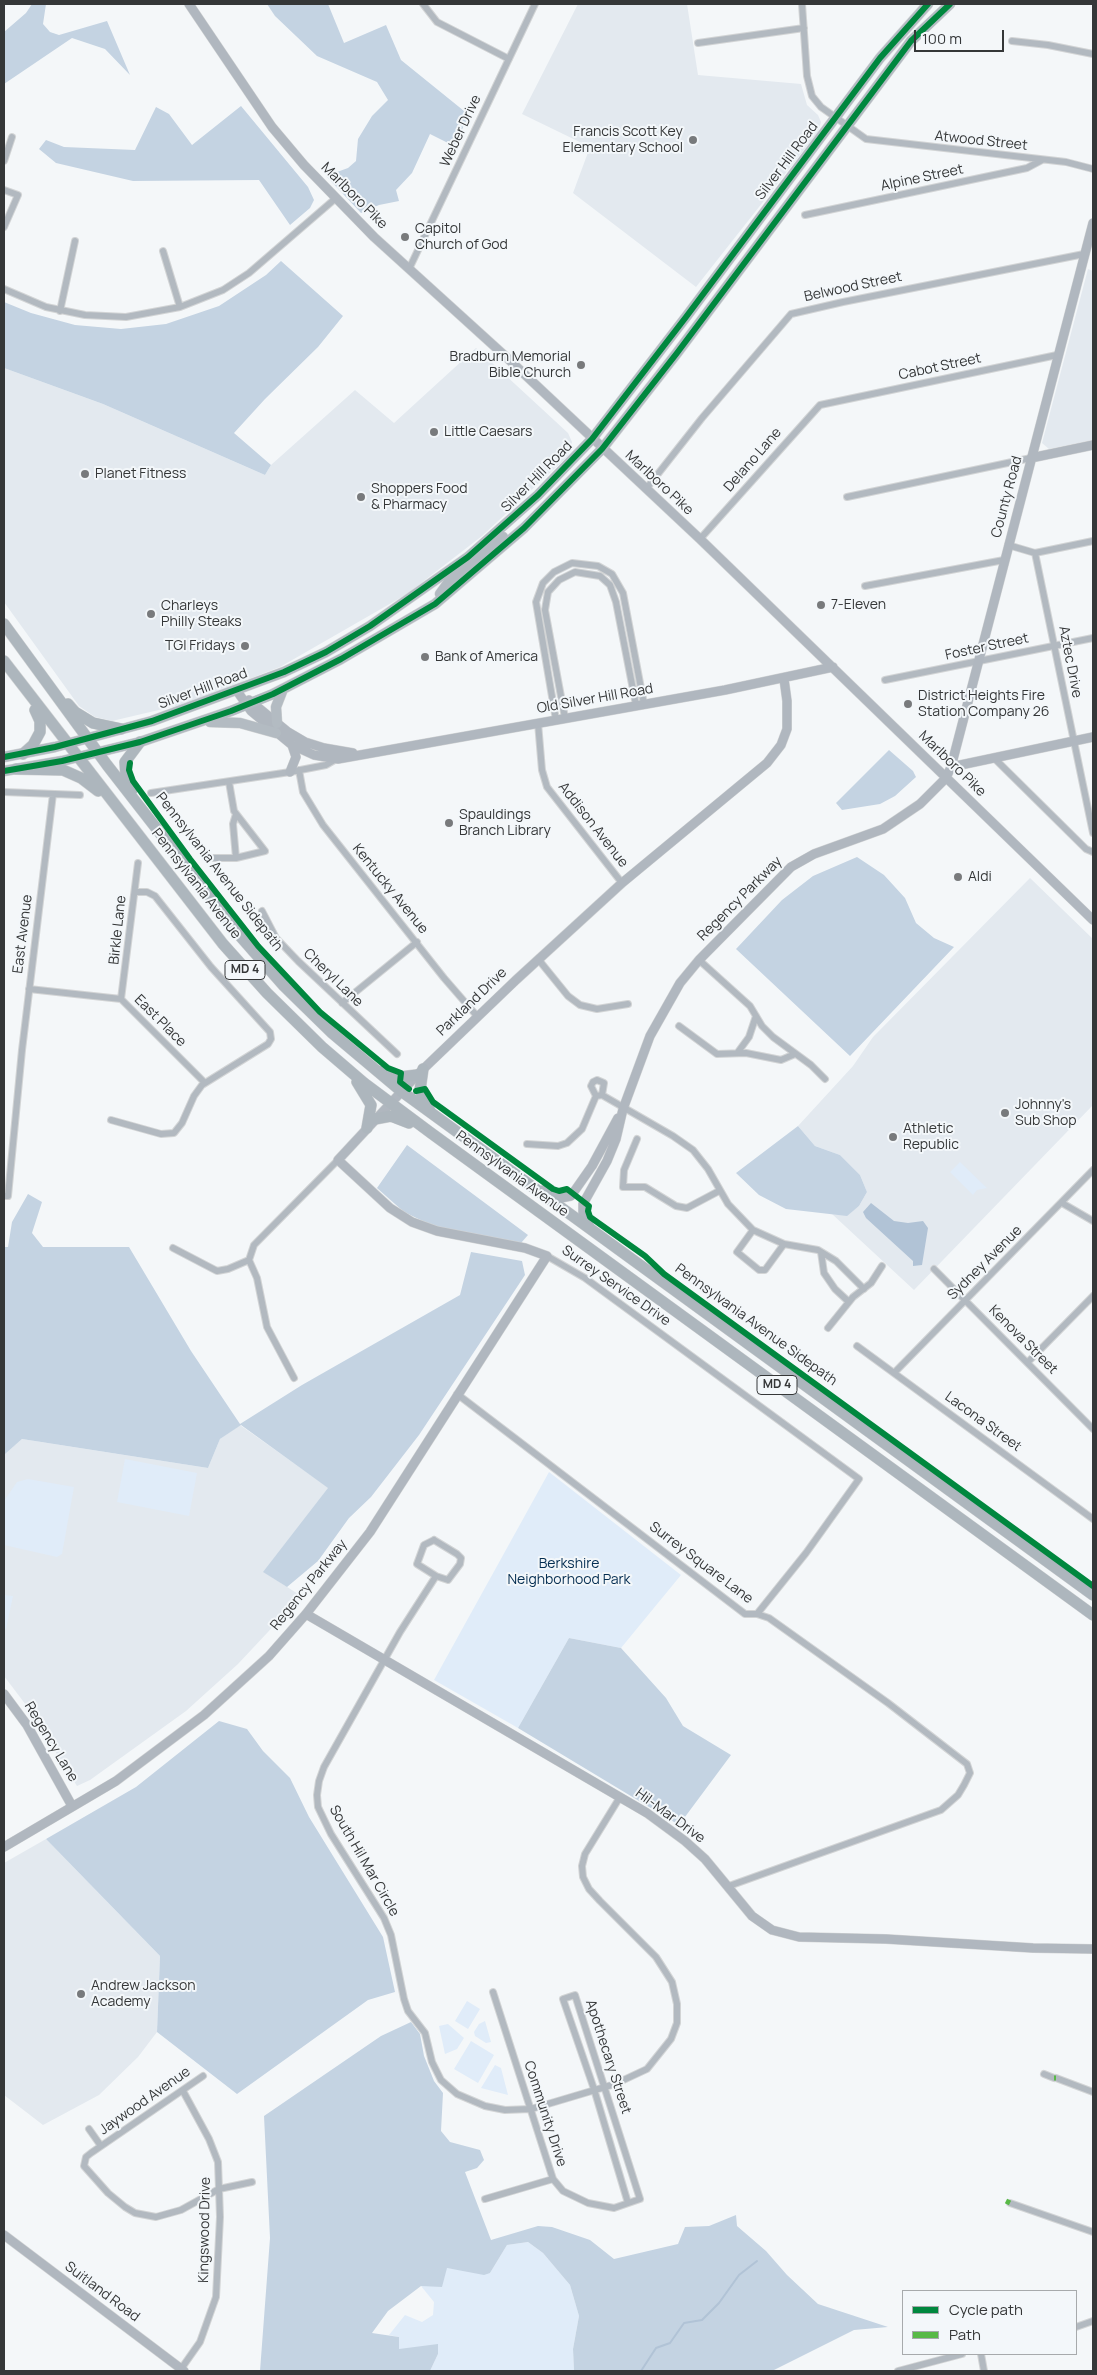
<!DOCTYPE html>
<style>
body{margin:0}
#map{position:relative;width:1097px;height:2375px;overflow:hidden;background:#f4f7f9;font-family:Manrope,sans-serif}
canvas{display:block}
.frame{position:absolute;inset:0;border:5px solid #353738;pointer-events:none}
.legend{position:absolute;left:902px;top:2290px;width:175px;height:65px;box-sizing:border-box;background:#f3f7fa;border:1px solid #a7aaac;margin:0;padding:6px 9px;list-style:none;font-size:15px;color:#353738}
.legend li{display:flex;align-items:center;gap:10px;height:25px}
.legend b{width:25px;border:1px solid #a7aaac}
.scale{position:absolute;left:914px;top:30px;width:90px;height:22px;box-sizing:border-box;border:2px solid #353738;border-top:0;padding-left:6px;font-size:15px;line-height:18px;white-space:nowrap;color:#353738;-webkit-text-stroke:4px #f3f7fa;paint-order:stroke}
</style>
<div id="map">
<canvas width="1097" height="2375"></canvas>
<div class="frame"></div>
<ul class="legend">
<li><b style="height:6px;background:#00873e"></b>Cycle path</li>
<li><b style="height:6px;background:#58b947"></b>Path</li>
</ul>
<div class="scale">100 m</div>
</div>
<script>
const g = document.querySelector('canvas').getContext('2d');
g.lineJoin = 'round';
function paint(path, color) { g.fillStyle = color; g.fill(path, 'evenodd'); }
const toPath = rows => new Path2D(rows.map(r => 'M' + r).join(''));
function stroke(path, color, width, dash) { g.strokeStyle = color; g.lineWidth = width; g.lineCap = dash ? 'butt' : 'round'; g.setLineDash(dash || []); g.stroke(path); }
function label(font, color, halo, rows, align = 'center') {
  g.font = font + ' Manrope,sans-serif'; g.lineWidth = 4; g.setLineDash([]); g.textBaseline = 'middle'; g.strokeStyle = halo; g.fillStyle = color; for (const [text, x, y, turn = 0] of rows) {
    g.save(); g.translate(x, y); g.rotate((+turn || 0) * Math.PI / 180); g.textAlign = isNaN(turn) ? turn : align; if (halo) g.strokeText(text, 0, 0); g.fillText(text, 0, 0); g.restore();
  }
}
paint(toPath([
 [578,4,687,4,698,75,801,84,807,105,818,115,821,122,818,132,696,287,573,193,590,147,522,114],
 [1088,269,1093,271,1093,440,1049,449,1042,443],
 [476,348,568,433,572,442,568,456,482,536,407,594,280,667,180,705,112,721,95,717,79,706,4,602,4,368,103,404,265,475,271,465,355,390,394,423],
 [1030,878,1093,939,1093,1105,914,1290,832,1214,847,1215,859,1206,867,1192,860,1175,840,1155,815,1146,798,1126,853,1066,873,1037],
 [240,1425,329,1488,264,1572,298,1594,282,1617,238,1664,186,1711,90,1780,77,1786,26,1705,4,1676,4,1455,22,1439,208,1468,220,1439],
 [46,1839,160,1956,157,2032,138,2057,99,2095,43,2125,4,2095,4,1863]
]), '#e3e9ef');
paint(toPath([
 [960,1162,987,1188,977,1190,973,1195,950,1172],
 [125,1459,197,1473,189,1516,117,1502],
 [549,1472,681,1575,621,1648,569,1638,518,1728,434,1680],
 [28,1479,74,1487,62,1554,57,1557,4,1545,4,1501,17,1482],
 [4,1595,13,1596,6,1629,4,1628],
 [467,2001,480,2009,468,2029,455,2021],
 [485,2021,491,2042,486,2043,475,2036,474,2032,479,2024],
 [448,2024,464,2038,457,2049,445,2054,439,2026],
 [471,2041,494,2055,478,2083,454,2069],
 [495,2065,501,2068,508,2095,481,2088],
 [528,2242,543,2253,570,2285,579,2316,573,2349,574,2371,430,2371,438,2354,399,2349,399,2337,389,2335,405,2315,422,2322,433,2315,434,2302,421,2286,447,2268,490,2273,507,2245]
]), '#e0ecf9');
paint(toPath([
 [32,4,46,4,43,24,50,32,59,35,107,21,130,75,105,49,72,38,4,84,4,32,26,13],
 [267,4,328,4,344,43,386,25,401,60,469,115,454,146,430,134,412,173,396,190,399,201,379,205,361,213,326,176,348,168,356,161,358,139,372,116,388,100,377,82,317,56,275,16],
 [241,106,308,187,314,200,310,208,290,225,259,180,133,181,56,163,39,149,46,140,64,147,135,150,156,107,169,114,192,145],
 [281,261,343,316,318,347,265,399,234,433,271,465,265,475,103,404,4,368,4,302,31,313,75,325,121,329,166,324,219,306,266,275],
 [889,750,913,771,916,777,895,796,880,804,842,810,836,803],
 [857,857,884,875,905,898,916,923,934,938,954,947,850,1056,736,949,782,900,813,876],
 [798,1126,815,1146,840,1155,860,1175,867,1192,859,1206,847,1216,786,1209,759,1195,736,1173],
 [407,1145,528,1235,521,1243,433,1226,404,1212,377,1188],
 [28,1194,42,1202,32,1233,43,1247,129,1247,191,1351,240,1424,302,1385,460,1295,471,1252,522,1261,525,1275,419,1435,371,1497,349,1518,318,1561,287,1587,263,1572,328,1488,241,1425,220,1439,208,1468,22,1439,4,1455,4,1247,8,1247,12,1222],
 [569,1638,621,1648,666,1698,683,1726,731,1755,679,1825,518,1728],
 [219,1721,247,1729,263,1751,290,1778,309,1817,383,1937,395,1992,368,2000,237,2094,157,2032,160,1956,46,1839,136,1787],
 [411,2022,420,2034,424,2056,434,2081,443,2093,441,2131,450,2142,480,2150,484,2160,477,2168,465,2172,491,2240,538,2226,552,2227,590,2240,614,2259,678,2244,685,2227,709,2226,736,2215,737,2226,766,2251,787,2275,818,2304,888,2327,854,2330,772,2371,574,2371,573,2349,579,2316,570,2285,543,2253,528,2242,507,2245,490,2273,484,2275,447,2268,442,2287,421,2286,388,2311,372,2333,399,2337,399,2349,438,2344,438,2354,430,2371,260,2371,270,2238,264,2116,381,2036]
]), '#c4d3e2');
paint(toPath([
 [871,1203,894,1221,908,1223,923,1221,928,1228,922,1265,913,1266,913,1261,866,1218,863,1212]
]), '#b1c3d6');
stroke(toPath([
 [641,2371,656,2348,670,2343,684,2323,702,2320,719,2303,739,2275,757,2261]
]), '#b1c3d6', 2);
const street = toPath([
 [423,4,437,22,509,59],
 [802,4,807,76,812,96,821,107,866,139,1066,162,1093,169],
 [1012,41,1048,45,1093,54],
 [698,43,804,28],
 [4,161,12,137],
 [4,190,18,195,4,227],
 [805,215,1027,168,1042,160],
 [163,251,180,307],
 [409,269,535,4],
 [4,289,46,307,85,315,126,317,180,307,223,290,249,273,336,198],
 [60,311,75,241],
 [646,489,702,418,791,314,843,302,1084,254],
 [847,497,1031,458],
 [700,539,820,405,1057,355],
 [1008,545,1035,553,1093,833],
 [1035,553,1093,541],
 [865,586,1004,560],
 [885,680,1093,638],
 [565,718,545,610,548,592,559,580,575,572,600,576,610,585,616,602,636,705],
 [556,720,536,602,543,583,554,572,572,563,598,566,612,574,623,593,644,704],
 [538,723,542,770,547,787,622,883],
 [995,759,1086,849,1093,852],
 [299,770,303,792,323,825,444,978,477,1016],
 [4,792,80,795],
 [151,793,290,772,326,765,338,758],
 [213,858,236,858,265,851,234,811,229,782],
 [236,858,233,824,236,814],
 [262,911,276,938,298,961,397,1054],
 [538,959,568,996,580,1005,597,1009,628,1004],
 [699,960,750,1006,762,1026,773,1037,811,1065,825,1079],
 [29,989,121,999,205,1083],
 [121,999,138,863],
 [342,1003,417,942],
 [679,1026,717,1054,746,1053,781,1060,795,1054],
 [738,1052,749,1037,756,1016],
 [596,1096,591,1086,593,1082,597,1080,604,1083,602,1095],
 [111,1120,161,1134,174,1133,182,1123,194,1096,202,1085,268,1044,271,1039,270,1032,211,967,155,896,147,892,135,892],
 [637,1139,624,1170,623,1187,645,1187,676,1206,687,1208,719,1191],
 [527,1144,558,1146,567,1143,582,1129,596,1096,602,1095,673,1136,693,1150,708,1169,728,1204,753,1230,784,1244,818,1250,836,1261,864,1289],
 [4,1196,8,1196,22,1050,53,794],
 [1062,1203,1093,1221],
 [753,1230,737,1252,759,1270,765,1270,784,1244],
 [173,1248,217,1271,228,1269,249,1260],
 [821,1252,824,1273,835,1289,849,1302],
 [547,1256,585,1278,859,1479,806,1553,757,1614],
 [934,1269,1093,1429],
 [828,1328,853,1297,871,1283,882,1266],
 [857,1346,1093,1519],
 [1028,1362,1093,1296],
 [894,1373,1093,1170],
 [294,1378,267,1327,257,1278,249,1260,254,1245,338,1160],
 [457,1394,745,1614,757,1614,769,1618,888,1703,967,1764,970,1773,964,1785,958,1795,941,1810,729,1886],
 [434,1540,457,1554,461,1558,460,1564,448,1580,436,1576,417,1564,424,1545,434,1540],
 [436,1576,400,1632,324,1767,319,1781,317,1795,318,1807,331,1834,384,1918,391,1935,404,1999,408,2011,425,2033,432,2062,441,2080,457,2094,485,2106,505,2110,531,2109,615,2084,647,2069,671,2039,677,2023,677,2004,672,1982,656,1957,600,1901,589,1889,583,1877,582,1866,585,1854,620,1797],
 [493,1992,553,2179,563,2191,588,2203,614,2208,640,2199,575,1995,563,1999,594,2089,628,2203],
 [1044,2074,1054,2078],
 [203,2076,91,2153,86,2157,84,2166,108,2193,125,2207,135,2213,156,2217,181,2210,219,2189,252,2182],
 [1056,2078,1093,2092],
 [89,2129,101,2146],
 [485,2199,553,2179],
 [1010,2203,1093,2232],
 [1076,2327,1093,2321],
 [981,2354,984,2371],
 [181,2369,200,2342,216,2297,220,2217,218,2162,209,2139,183,2091],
 [898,2371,962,2354]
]);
const secondary = toPath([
 [189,4,272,127,304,165,374,237,504,355,700,539,1093,920],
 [1031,458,1093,445],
 [237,691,251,711,292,745,314,755,338,759,725,690,833,667],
 [249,700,288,732,305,742,324,748,353,753],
 [951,767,1093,737],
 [290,772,296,757,292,745],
 [543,1190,561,1198,571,1196,592,1166,618,1118],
 [590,1227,583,1214,583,1204,607,1161,616,1139,623,1109,650,1036,680,983,699,960,791,867,814,854,883,829,920,804,946,778,951,767,1093,223],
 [306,1614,647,1813,685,1841,705,1859,752,1916,772,1930,799,1937,886,1939,1033,1948,1093,1949],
 [4,1694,27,1725,72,1806],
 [4,1847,116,1781,204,1715,269,1656,306,1614,370,1532,547,1256,525,1248,437,1231,412,1222,390,1208,338,1160,417,1075,516,980,622,883,767,763,781,745,787,729,787,701,784,679],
 [4,2235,184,2371]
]);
const primary = toPath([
 [440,594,448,583,503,537],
 [210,722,240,723,276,733],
 [277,723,276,707,283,689],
 [4,757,55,747,152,721,284,672,326,652,370,626,468,557,538,495,592,439,686,317,880,58,928,4],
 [4,771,62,761,140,742,231,711,273,694,341,659,435,604,524,528,602,449,677,353,911,41,950,4]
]);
const highway = toPath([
 [4,624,107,765,241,937,284,986,332,1033,401,1091,1093,1595],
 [4,661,223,944,267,993,322,1047,364,1083,431,1133,1093,1615],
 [68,704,75,712,93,723,121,729],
 [23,754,33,745,40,732,40,721,35,710],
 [16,769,63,770,81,778,98,791],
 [132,790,126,777,125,762,140,742],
 [423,1069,420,1090,430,1111],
 [383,1071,400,1077,417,1075],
 [357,1082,371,1105,367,1128],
 [375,1119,391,1116,409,1123]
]);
stroke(street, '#d2d4d5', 8);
stroke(secondary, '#d2d4d5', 10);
stroke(primary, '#d2d4d5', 11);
stroke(highway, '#d2d4d5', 12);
stroke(street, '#b2b9c0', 6);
stroke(secondary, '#b0b7bf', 9);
stroke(primary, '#b3bbc2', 10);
stroke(highway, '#adb6bd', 11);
stroke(toPath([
 [1054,2078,1056,2078],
 [1006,2201,1010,2203]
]), '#58b947', 5, [10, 5]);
stroke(toPath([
 [4,757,55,747,152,721,284,672,326,652,370,626,468,557,538,495,592,439,686,317,880,58,928,4],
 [130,763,129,770,133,781,190,859,258,946,320,1012,388,1068,401,1073,400,1082,409,1089],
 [4,771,62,761,140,742,231,711,273,694,341,659,435,604,524,528,602,449,677,353,911,41,950,4],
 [416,1091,425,1089,433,1102,553,1189,559,1191,567,1189,589,1206,588,1211,590,1217,645,1256,664,1274,1093,1586]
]), '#00873e', 6);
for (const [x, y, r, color] of [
 [693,140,5,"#787a7c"],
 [405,237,5,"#787a7c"],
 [581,365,5,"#787a7c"],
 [434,432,5,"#787a7c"],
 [85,474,5,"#787a7c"],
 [361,497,5,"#787a7c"],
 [821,605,5,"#787a7c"],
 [151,614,5,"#787a7c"],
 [245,646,5,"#787a7c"],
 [425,657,5,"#787a7c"],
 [908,704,5,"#787a7c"],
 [449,823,5,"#787a7c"],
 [958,877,5,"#787a7c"],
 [1005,1113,5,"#787a7c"],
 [893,1137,5,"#787a7c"],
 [81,1994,5,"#787a7c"]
]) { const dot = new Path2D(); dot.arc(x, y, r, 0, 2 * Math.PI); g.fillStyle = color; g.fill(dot); stroke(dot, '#f3f7fa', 2); }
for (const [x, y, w] of [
 [245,970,40],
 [777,1385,40]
]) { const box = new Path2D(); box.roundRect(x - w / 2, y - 9.5, w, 19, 4); g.fillStyle = '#f3f7fa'; g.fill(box); stroke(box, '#353738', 1); }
label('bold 12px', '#353738', null, [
 ["MD 4",245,970],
 ["MD 4",777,1385]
]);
label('14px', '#353738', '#f3f7fa', [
 ["Weber Drive",461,131,-65],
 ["Atwood Street",981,141,6],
 ["Silver Hill Road",787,161,-53],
 ["Alpine Street",922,178,-12],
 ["Marlboro Pike",354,196,45],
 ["Belwood Street",853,287,-12],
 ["Cabot Street",940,367,-12],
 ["Delano Lane",753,460,-49],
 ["Silver Hill Road",537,477,-45],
 ["Marlboro Pike",659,483,43],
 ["County Road",1007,497,-75],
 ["Foster Street",987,647,-12],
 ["Aztec Drive",1070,662,79],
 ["Silver Hill Road",203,689,-20],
 ["Old Silver Hill Road",595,699,-10],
 ["Marlboro Pike",952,764,44],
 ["Addison Avenue",593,825,52],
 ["Pennsylvania Avenue Sidepath",219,872,52],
 ["Pennsylvania Avenue",196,884,52],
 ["Kentucky Avenue",390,889,51],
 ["Regency Parkway",740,899,-45],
 ["Birkle Lane",118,930,-84],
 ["East Avenue",23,934,-83],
 ["Cheryl Lane",333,978,44],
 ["Parkland Drive",472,1002,-44],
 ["East Place",160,1021,45],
 ["Pennsylvania Avenue",512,1174,36],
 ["Sydney Avenue",985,1263,-45],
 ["Surrey Service Drive",616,1286,35],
 ["Pennsylvania Avenue Sidepath",756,1325,36],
 ["Kenova Street",1023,1340,45],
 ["Lacona Street",983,1422,36],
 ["Surrey Square Lane",701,1563,37],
 ["Regency Parkway",309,1585,-51],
 ["Regency Lane",51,1742,59],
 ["Hil-Mar Drive",670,1816,36],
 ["South Hil Mar Circle",364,1861,60],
 ["Apothecary Street",608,2057,72],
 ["Jaywood Avenue",145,2101,-35],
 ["Community Drive",545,2114,72],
 ["Kingswood Drive",205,2230,-89],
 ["Suitland Road",102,2292,37]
]);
label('14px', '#353738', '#f3f7fa', [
 ["Francis Scott Key",683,132,"right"],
 ["Elementary School",683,148,"right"],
 ["Capitol",415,229],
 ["Church of God",415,245],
 ["Bradburn Memorial",571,357,"right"],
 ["Bible Church",571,373,"right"],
 ["Little Caesars",444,432],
 ["Planet Fitness",95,474],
 ["Shoppers Food",371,489],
 ["& Pharmacy",371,505],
 ["7-Eleven",831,605],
 ["Charleys",161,606],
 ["Philly Steaks",161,622],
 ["TGI Fridays",235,646,"right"],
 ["Bank of America",435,657],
 ["District Heights Fire",918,696],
 ["Station Company 26",918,712],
 ["Spauldings",459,815],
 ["Branch Library",459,831],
 ["Aldi",968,877],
 ["Johnny's",1015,1105],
 ["Sub Shop",1015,1121],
 ["Athletic",903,1129],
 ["Republic",903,1145],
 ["Andrew Jackson",91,1986],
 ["Academy",91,2002]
], 'left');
label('14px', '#052e52', '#f3f7fa', [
 ["Berkshire",569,1564],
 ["Neighborhood Park",569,1580]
]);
</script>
